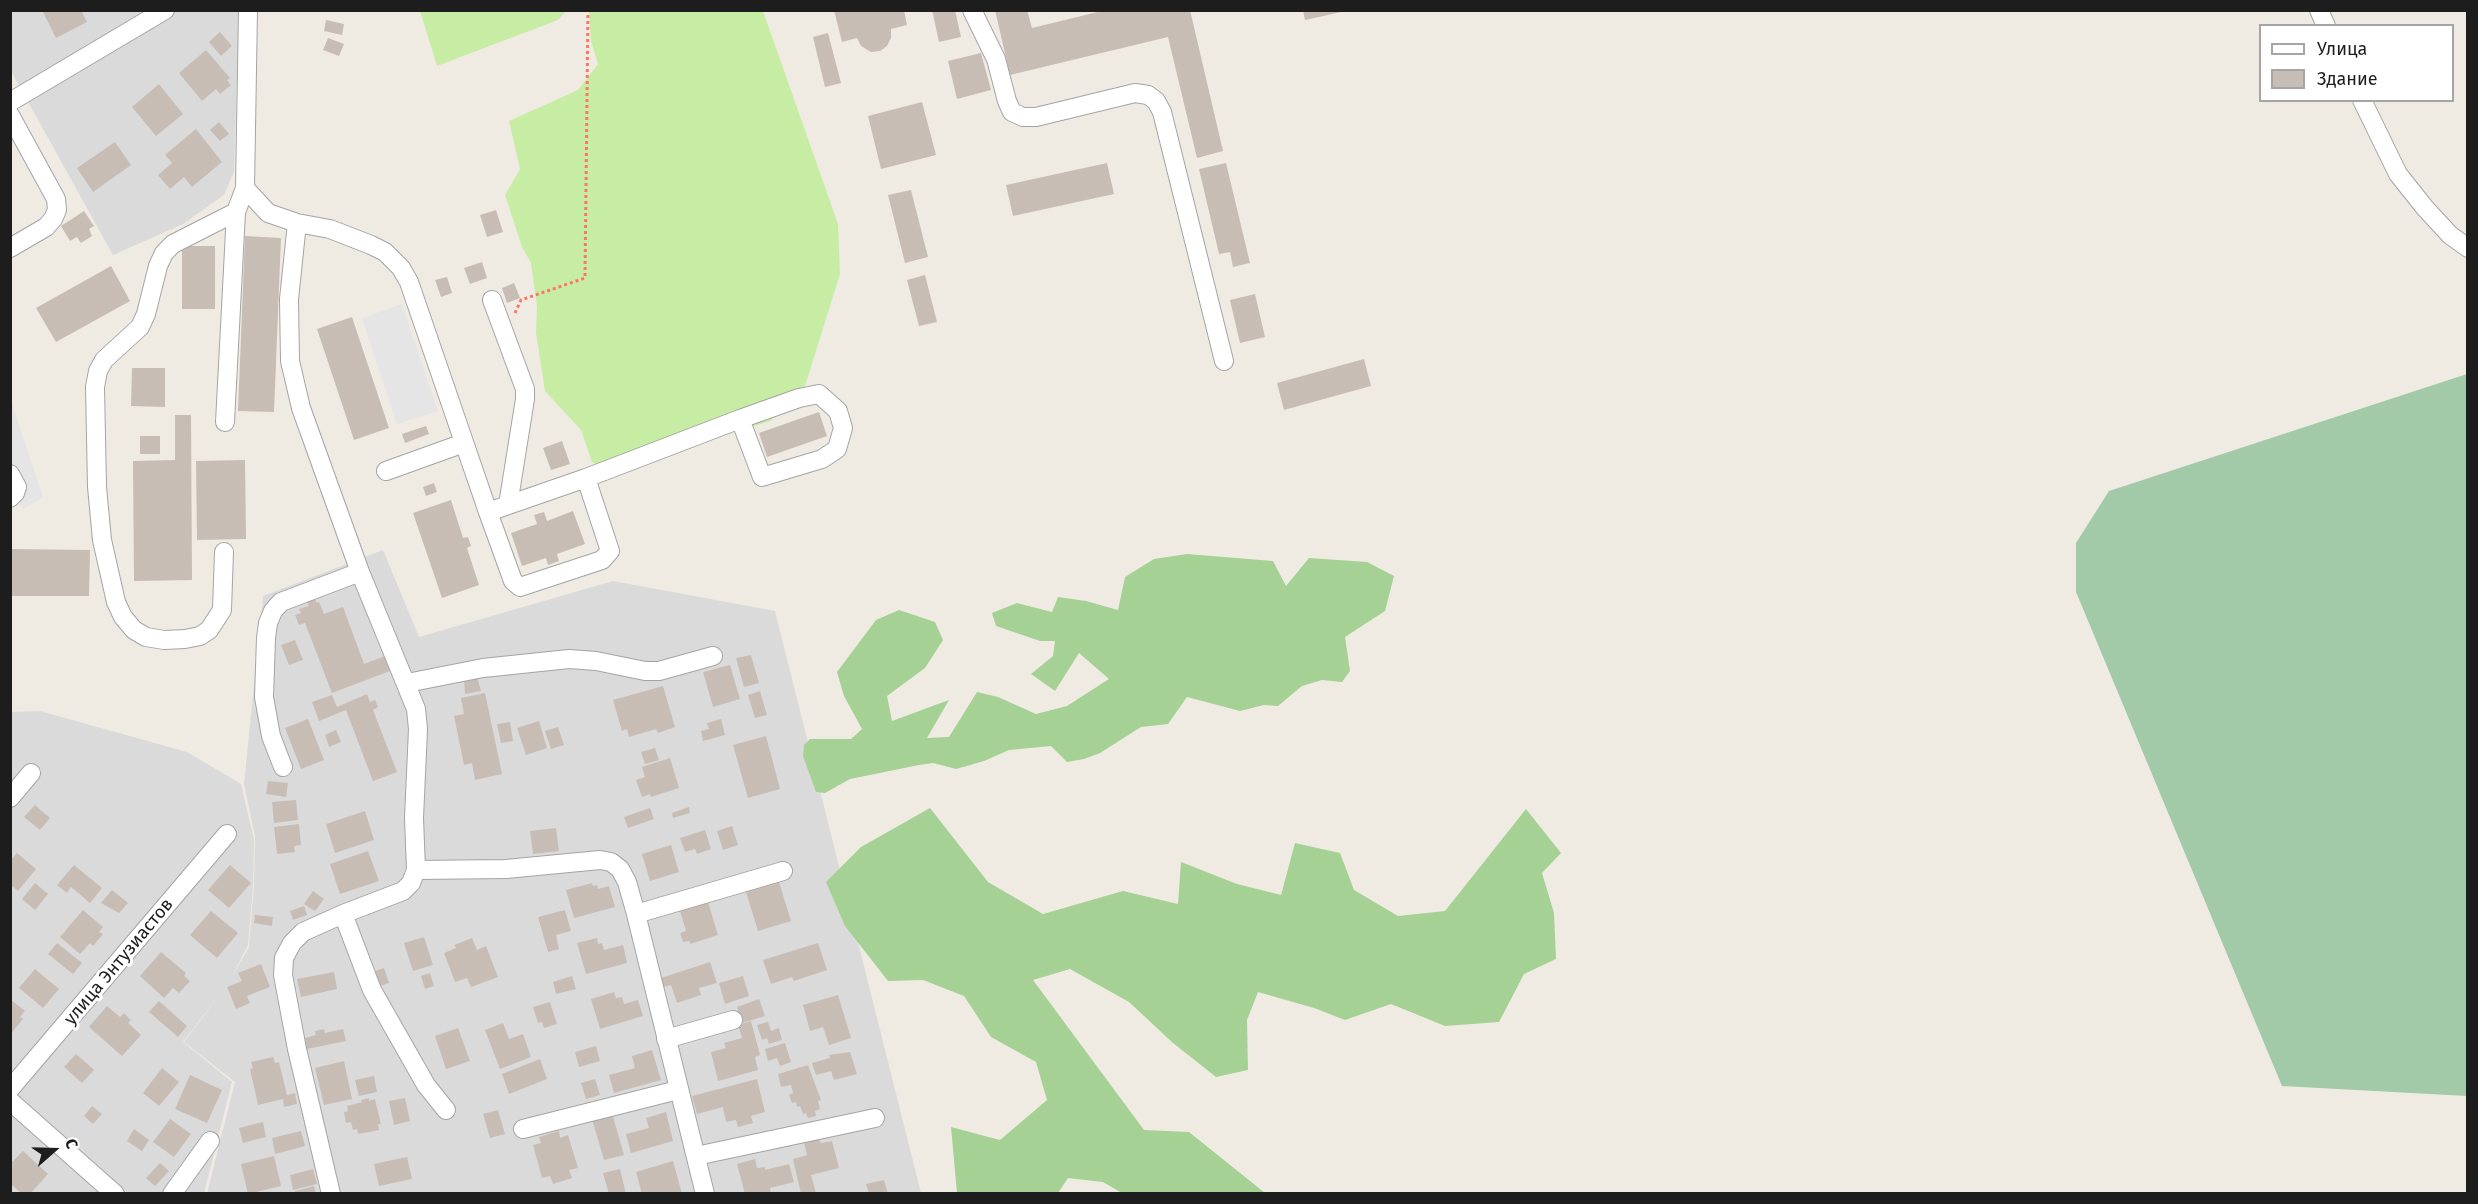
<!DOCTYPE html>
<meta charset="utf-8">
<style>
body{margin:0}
#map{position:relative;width:2478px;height:1204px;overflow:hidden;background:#efebe2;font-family:"Fira Sans",sans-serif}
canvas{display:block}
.frame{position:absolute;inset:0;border:12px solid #1d1d1d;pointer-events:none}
.legend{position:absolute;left:2259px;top:24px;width:195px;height:78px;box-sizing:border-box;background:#fff;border:2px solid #a5a5a5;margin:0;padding:8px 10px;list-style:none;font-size:18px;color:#1d1d1d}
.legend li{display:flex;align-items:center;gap:12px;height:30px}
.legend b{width:30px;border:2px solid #a5a5a5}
.north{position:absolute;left:24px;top:1120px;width:60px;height:60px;-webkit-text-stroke:4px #fff;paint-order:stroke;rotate:70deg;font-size:16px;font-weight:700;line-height:24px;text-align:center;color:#1d1d1d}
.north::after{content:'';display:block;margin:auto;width:21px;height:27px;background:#1d1d1d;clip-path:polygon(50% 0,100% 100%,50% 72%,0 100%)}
</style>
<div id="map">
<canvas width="2478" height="1204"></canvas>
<div class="frame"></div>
<ul class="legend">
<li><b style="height:8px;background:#fff"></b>Улица</li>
<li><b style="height:16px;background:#c7bdb5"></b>Здание</li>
</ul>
<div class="north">С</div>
</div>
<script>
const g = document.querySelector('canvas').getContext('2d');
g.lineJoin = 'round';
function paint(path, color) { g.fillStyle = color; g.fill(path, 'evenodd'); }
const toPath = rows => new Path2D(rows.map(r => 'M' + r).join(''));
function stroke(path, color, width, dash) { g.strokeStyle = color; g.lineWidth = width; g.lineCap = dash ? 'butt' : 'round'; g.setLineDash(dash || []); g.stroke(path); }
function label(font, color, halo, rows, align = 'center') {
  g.font = font + ' "Fira Sans",sans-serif'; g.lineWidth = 6; g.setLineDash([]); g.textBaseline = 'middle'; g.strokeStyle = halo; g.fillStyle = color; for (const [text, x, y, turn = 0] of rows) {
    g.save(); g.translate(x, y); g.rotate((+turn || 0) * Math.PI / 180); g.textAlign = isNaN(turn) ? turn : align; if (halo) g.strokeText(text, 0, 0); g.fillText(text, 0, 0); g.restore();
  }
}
paint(toPath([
 [10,11,239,11,234,172,224,195,183,224,113,255,11,71],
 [383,550,419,637,613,581,775,611,921,1193,207,1193,235,1082,184,1042,226,986,183,1042,232,1082,204,1193,11,1193,10,712,40,711,187,752,241,784,254,840,253,887,248,945,231,978,249,947,254,886,255,837,244,784,263,596]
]), '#dbdada');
paint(toPath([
 [420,11,420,10,566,11,558,20,437,66],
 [589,11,763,11,838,224,840,274,805,386,770,421,609,471,592,462,581,430,545,391,536,333,537,307,531,263,522,247,505,195,520,169,509,121,578,90,598,64,591,41]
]), '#c7eda4');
paint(toPath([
 [1187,554,1273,561,1286,586,1309,558,1367,562,1394,576,1385,611,1345,637,1350,671,1342,682,1322,680,1302,686,1278,706,1264,705,1240,711,1187,697,1168,724,1141,727,1100,753,1084,759,1067,762,1051,746,1009,750,984,761,956,769,933,763,919,765,850,779,825,793,816,792,803,756,804,745,810,739,851,739,862,729,844,696,837,672,876,620,899,610,935,622,943,640,925,668,887,696,892,721,949,700,927,738,949,737,977,692,998,697,1036,714,1067,706,1109,679,1079,653,1055,691,1031,674,1053,656,1055,641,1040,641,996,626,992,613,1017,603,1052,612,1058,597,1086,601,1118,610,1125,577,1154,559],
 [930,808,988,882,1043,914,1123,891,1178,904,1181,862,1237,884,1281,895,1295,843,1340,853,1354,890,1398,916,1445,911,1526,809,1561,853,1542,873,1554,913,1556,959,1524,974,1499,1022,1445,1026,1391,1004,1345,1020,1314,1008,1258,992,1247,1020,1248,1070,1216,1077,1173,1043,1129,1002,1070,969,1033,980,1144,1130,1189,1132,1265,1193,1122,1193,1103,1182,1068,1178,1058,1193,957,1193,951,1127,1000,1140,1047,1100,1036,1062,991,1037,964,996,923,980,888,981,845,926,826,882,861,847]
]), '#a5d194');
paint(toPath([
 [2467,374,2467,1096,2282,1086,2076,592,2076,543,2109,491]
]), '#a2caa8');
paint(toPath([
 [402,304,438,411,397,424,362,318],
 [10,398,43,497,23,509,13,491,11,492]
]), '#e5e5e5');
paint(toPath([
 [42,10,81,10,87,22,56,38],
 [834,10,904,10,907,25,891,29,891,38,887,46,880,51,871,52,861,46,857,38,842,42],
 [932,10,955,10,961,37,939,42],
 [995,10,1027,10,1032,28,1106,10,1190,10,1223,151,1197,158,1168,37,1010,75],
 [1303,10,1346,10,1346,11,1305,20],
 [326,20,344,24,342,35,324,31],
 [220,32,232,46,221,56,209,42],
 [828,33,841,83,825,87,813,37],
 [328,38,344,44,339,56,323,50],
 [206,50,230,78,227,80,231,85,220,94,216,89,202,101,179,73],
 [981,53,991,90,957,99,948,61],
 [159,84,183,114,156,136,132,107],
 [922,102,936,155,881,169,868,116],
 [219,122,229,134,220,141,210,130],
 [196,129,222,162,192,187,184,177,170,189,158,175,172,163,165,155],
 [115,142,131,165,93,192,77,168],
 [1107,163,1114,194,1013,216,1006,185],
 [1226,163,1250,263,1233,267,1230,252,1219,254,1199,169],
 [911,190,928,257,905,263,888,195],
 [496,210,503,232,487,237,480,215],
 [84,211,94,226,89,229,92,236,81,243,77,237,70,241,61,226],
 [245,236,281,238,274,412,238,411],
 [182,246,215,246,215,309,182,309],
 [482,262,487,278,470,284,464,268],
 [111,266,130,301,56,342,36,308],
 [925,275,937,322,919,326,907,280],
 [447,277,452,293,441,297,435,280],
 [514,283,520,298,507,303,502,288],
 [1255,294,1265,337,1240,343,1230,300],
 [352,317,389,428,354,440,317,329],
 [1364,359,1371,386,1284,410,1277,383],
 [132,368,165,368,165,407,131,406],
 [819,412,827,436,767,457,759,433],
 [175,415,191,415,192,580,134,581,133,461,175,460],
 [426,426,429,434,405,443,402,434],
 [140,436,160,436,160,454,140,454],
 [562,441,570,464,551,470,543,448],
 [245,460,246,539,197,540,196,461],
 [434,483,437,492,426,496,423,487],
 [451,500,463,538,468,537,471,546,467,548,479,585,442,598,413,513],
 [573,511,585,544,557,554,559,561,548,565,546,558,522,566,511,533,537,524,534,515,544,512,547,521],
 [10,549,90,550,89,596,10,596],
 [315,599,317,603,319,602,324,614,343,607,364,664,385,656,390,671,332,693,305,623,299,625,295,615,301,613,299,609,309,606,307,602],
 [295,640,303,660,289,665,281,645],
 [751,655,759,683,744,687,736,658],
 [730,665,740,699,713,707,703,672],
 [477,676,481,691,465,694,464,678],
 [663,686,675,727,658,733,656,729,629,737,627,729,622,731,613,700],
 [760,691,767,715,755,718,748,695],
 [485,693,502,774,475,780,472,763,464,765,454,716,464,714,461,698],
 [367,694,370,702,375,700,378,707,373,710,397,772,373,781,346,710,319,721,312,702,332,695,337,707],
 [308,719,324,760,301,769,285,728],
 [721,719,725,735,703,741,701,731,709,729,707,723],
 [539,721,547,748,526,755,517,728],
 [510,722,513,741,501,743,497,724],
 [558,727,564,745,551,749,545,731],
 [336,730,341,742,329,747,325,735],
 [766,736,780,789,748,798,733,745],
 [655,748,659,760,645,764,641,752],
 [670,758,679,788,651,797,650,794,642,797,636,780,645,777,642,767],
 [268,781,288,783,286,797,266,794],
 [296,800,298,820,274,823,272,802],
 [35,805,50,818,40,830,24,817],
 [689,807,690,813,673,818,672,813],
 [650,808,654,819,628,828,624,817],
 [365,811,374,840,335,853,326,824],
 [299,824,301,845,294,846,295,852,277,854,274,827],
 [732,826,738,845,723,850,717,831],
 [556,828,559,851,533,854,530,831],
 [705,830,711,849,697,854,695,849,685,852,680,838],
 [671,845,679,872,650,881,642,854],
 [368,851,379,881,340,894,330,864],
 [17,853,36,869,18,891,10,884,10,861],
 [74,865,102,888,90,903,71,887,67,893,57,885],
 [230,865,251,883,229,908,208,890],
 [779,882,791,921,758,931,746,892],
 [35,883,48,894,35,910,22,899],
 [592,883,593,886,597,885,598,889,609,886,615,907,574,918,566,890],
 [112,890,128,903,119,913,101,903],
 [313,891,324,899,315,911,304,904],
 [708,902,718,935,690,944,690,941,683,942,680,933,686,931,680,911],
 [304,906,307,915,293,920,290,911],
 [83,910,103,927,99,932,103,934,93,946,90,943,80,954,60,937],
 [565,910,571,931,556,935,559,949,548,952,538,917],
 [211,911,238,933,217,958,190,935],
 [255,915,273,917,272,926,254,923],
 [424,937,433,965,413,971,404,943],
 [472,938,477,950,486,946,498,977,471,987,467,978,455,982,444,953,456,948,454,945],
 [597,938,598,944,602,943,604,950,623,945,627,963,586,974,577,943],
 [57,943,82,963,73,974,48,954],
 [818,943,827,970,794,981,792,977,771,984,763,960],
 [161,952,186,973,184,976,190,981,179,993,173,988,164,998,140,976],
 [710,962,717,983,699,988,701,995,677,1003,671,985,664,987,661,978],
 [261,964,270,987,247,996,250,1003,236,1009,227,987,242,981,238,973],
 [384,968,389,983,380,986,375,971],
 [35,969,59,989,43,1008,19,988],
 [334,972,337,989,301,997,297,979],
 [430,973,434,986,425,989,421,976],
 [572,976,576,989,556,994,553,982],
 [743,976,749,996,725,1004,719,983],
 [614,992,616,998,622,997,624,1004,638,1000,643,1016,600,1029,591,999],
 [838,995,851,1038,829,1045,823,1027,810,1031,803,1005],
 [10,999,25,1011,20,1017,23,1019,10,1035],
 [759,999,765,1016,742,1023,737,1007],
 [159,1001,187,1026,178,1037,149,1012],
 [550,1002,557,1024,544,1028,542,1022,538,1023,533,1007],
 [107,1006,120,1017,124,1013,131,1020,128,1023,141,1035,122,1056,89,1027],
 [751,1021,760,1055,755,1057,758,1070,718,1081,711,1052,726,1048,724,1043,742,1038,738,1025],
 [768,1022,771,1031,779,1028,782,1040,769,1044,767,1038,762,1040,757,1025],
 [503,1023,509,1039,523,1034,531,1057,500,1069,485,1030],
 [458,1028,470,1061,446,1069,435,1036],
 [324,1029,325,1033,343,1029,346,1041,307,1049,305,1038,316,1035,315,1031],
 [785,1043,791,1062,780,1066,777,1058,768,1061,765,1049],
 [596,1046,600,1061,579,1067,575,1052],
 [652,1050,661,1080,614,1093,609,1075,635,1068,632,1056],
 [850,1052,857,1074,834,1080,831,1071,816,1075,812,1063,830,1058,829,1055],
 [76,1054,94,1070,82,1083,64,1067],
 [273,1057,275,1063,279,1062,287,1095,295,1093,297,1104,284,1107,283,1099,258,1105,250,1069,253,1068,251,1062],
 [540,1059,547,1079,509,1094,502,1074],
 [344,1061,352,1099,324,1105,315,1068],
 [808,1065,821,1100,818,1101,820,1109,815,1111,816,1116,808,1118,806,1113,803,1114,800,1106,797,1107,796,1102,792,1103,789,1095,793,1093,791,1085,781,1087,778,1074],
 [162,1068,179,1082,159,1106,143,1093],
 [190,1075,222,1090,207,1123,175,1109],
 [374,1076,377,1092,359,1096,355,1080],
 [595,1079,600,1095,586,1099,581,1083],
 [757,1079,765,1112,751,1116,753,1123,738,1127,736,1120,726,1122,723,1107,697,1114,692,1096],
 [369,1098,369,1101,375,1099,381,1124,378,1124,379,1130,358,1134,357,1129,353,1130,351,1122,346,1123,344,1112,348,1111,347,1106,362,1102,361,1100],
 [405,1098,410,1121,394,1125,389,1101],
 [92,1106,102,1114,93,1124,84,1116],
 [498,1110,505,1134,490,1138,483,1114],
 [666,1112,673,1141,631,1153,626,1134,649,1128,646,1118],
 [612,1113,624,1155,604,1160,592,1119],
 [170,1119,191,1134,174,1157,153,1142],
 [263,1122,266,1137,243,1143,239,1128],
 [134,1129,149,1140,142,1151,127,1141],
 [301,1131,305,1146,275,1154,272,1138],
 [559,1131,560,1138,568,1135,578,1168,569,1170,572,1178,553,1184,550,1176,542,1178,533,1145,541,1143,539,1137],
 [819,1139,821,1143,832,1141,839,1168,811,1175,816,1193,801,1194,793,1159,807,1155,804,1143],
 [23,1151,48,1174,30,1194,22,1194,10,1183,10,1164],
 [274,1156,281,1186,248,1194,241,1164],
 [407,1157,412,1179,379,1186,374,1164],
 [755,1159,757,1168,765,1167,765,1170,789,1164,794,1182,770,1188,771,1194,745,1194,737,1164],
 [673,1161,682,1194,642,1194,636,1172],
 [160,1163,169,1171,155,1186,146,1178],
 [313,1169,317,1184,293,1190,290,1175],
 [620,1169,626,1194,609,1194,603,1173],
 [884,1180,888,1194,869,1194,866,1184],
 [314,1186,316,1194,296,1194,295,1191]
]), '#c7bdb5');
const minor = toPath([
 [972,10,996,59,1007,101,1012,112,1023,117,1036,117,1135,93,1148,95,1156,101,1162,112,1224,361],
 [2319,10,2326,26],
 [2362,100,2398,174,2425,208,2450,235,2468,248],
 [10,102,165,10],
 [10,115,56,199,57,210,53,219,46,227,10,248],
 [245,188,268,213,297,223,330,229,371,245,385,252,401,268,409,282,488,512,586,478,610,551,602,560,520,587,513,581,488,512],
 [297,223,289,299,290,361,301,408,360,572,416,709,418,729,414,818,416,870,506,869,600,860,611,862,620,869,627,882,636,914,705,1194],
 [492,300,525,389,525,399,508,505],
 [225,422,236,212],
 [386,471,464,443],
 [10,474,17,487,15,493,10,498],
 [586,478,740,419,799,398,819,394,838,411,843,428,837,449,822,459,762,477,740,419],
 [224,552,222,610,209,630,200,636,185,639,164,640,146,637,134,630,123,617,116,602,102,540,97,487,95,387,98,371,104,360,140,327,146,314,158,266,164,253,173,244,236,212,245,188,248,10],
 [407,683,483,668,569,659,596,661,645,671,659,671,713,656],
 [283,767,271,736,264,697,266,638,268,623,273,611,281,602,360,572],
 [10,798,31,773],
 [343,914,372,990,426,1085,446,1110],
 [636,914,783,871],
 [666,1039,733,1020],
 [10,1089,227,834],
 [10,1101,115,1194],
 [523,1129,678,1090],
 [696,1156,875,1118],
 [172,1194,210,1141],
 [331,1194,297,1049,283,975,284,958,292,943,303,932,343,914,403,891,411,883,416,870]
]);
stroke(minor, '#a4a4a4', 20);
stroke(toPath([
 [515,313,521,300,585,278,588,10]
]), '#ff7563', 3, [3, 3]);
stroke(minor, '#fff', 18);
label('18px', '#1d1d1d', '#fff', [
 ["улица Энтузиастов",119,962,-50]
]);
</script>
